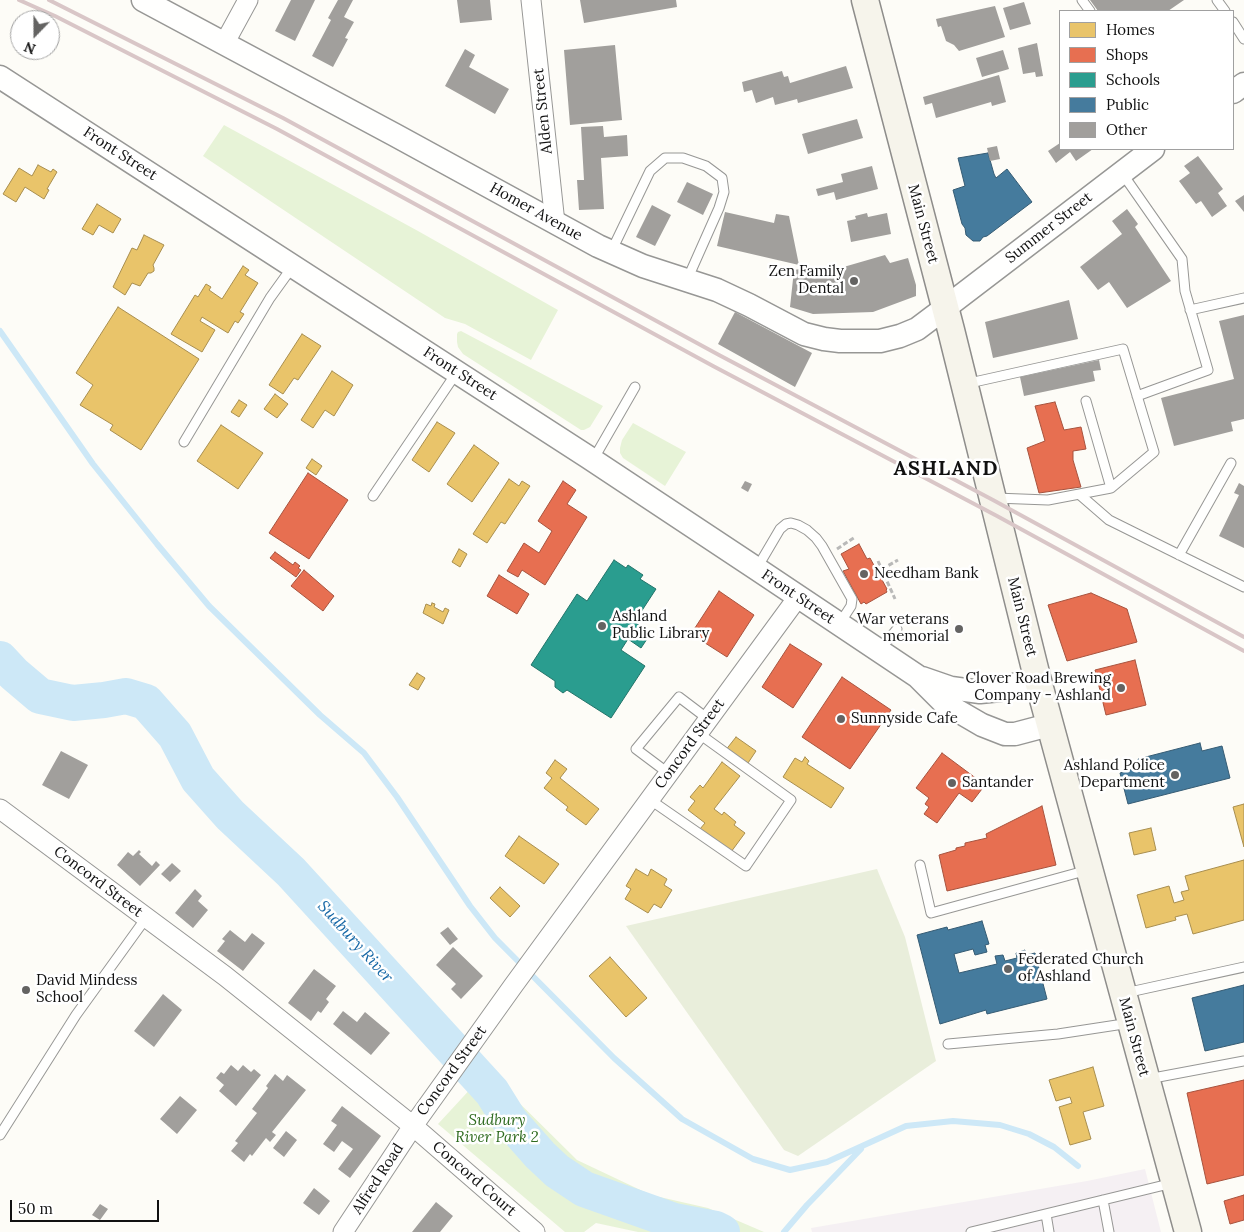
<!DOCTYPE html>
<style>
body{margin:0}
#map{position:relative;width:1244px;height:1232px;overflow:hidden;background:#fdfcf7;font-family:Lora,serif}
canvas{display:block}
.legend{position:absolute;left:1059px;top:10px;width:175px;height:140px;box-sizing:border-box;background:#fff;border:1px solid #a0a0a0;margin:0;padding:6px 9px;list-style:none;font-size:15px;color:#111}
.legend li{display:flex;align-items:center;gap:10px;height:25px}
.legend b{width:25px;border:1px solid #a0a0a0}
.north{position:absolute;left:10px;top:10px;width:50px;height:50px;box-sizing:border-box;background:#fff;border:1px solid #a0a0a0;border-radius:50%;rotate:202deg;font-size:14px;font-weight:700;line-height:20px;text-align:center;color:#111}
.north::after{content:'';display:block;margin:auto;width:18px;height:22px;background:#646362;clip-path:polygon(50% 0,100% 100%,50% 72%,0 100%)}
.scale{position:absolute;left:10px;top:1200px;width:149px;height:22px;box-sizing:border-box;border:2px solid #111;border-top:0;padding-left:6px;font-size:15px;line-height:18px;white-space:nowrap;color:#111;-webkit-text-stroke:4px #fff;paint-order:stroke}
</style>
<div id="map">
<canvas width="1244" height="1232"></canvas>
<ul class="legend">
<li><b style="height:14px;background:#e9c46a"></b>Homes</li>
<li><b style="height:14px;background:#e76f51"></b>Shops</li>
<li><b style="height:14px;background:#2a9d8f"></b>Schools</li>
<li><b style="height:14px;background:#457b9d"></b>Public</li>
<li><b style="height:14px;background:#a19f9c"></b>Other</li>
</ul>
<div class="north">N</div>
<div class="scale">50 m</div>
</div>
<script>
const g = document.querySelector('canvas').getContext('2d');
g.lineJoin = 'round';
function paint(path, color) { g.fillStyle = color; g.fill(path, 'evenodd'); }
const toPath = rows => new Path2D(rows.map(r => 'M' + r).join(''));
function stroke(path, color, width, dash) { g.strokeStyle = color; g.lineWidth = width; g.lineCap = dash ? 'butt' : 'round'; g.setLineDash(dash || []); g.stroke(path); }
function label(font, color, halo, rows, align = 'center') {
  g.font = font + ' Lora,serif'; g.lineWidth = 5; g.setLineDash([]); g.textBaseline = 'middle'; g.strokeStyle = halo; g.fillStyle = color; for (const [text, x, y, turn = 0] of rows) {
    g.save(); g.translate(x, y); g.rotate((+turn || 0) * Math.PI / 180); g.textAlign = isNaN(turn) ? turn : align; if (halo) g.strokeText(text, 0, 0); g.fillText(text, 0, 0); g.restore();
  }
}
paint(toPath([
 [1145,1169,1161,1232,812,1232,811,1228,1087,1181]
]), '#f5f0f3');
paint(toPath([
 [224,125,418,231,558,310,531,360,465,324,445,318,203,156],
 [461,331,603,406,590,427,584,430,581,430,463,354,458,347,457,342,457,334,458,332],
 [633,423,686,452,665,486,623,458,620,453,620,448,622,440],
 [487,1071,577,1160,651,1195,708,1208,764,1232,638,1232,596,1223,584,1232,565,1232,438,1124]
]), '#e7f3d7');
paint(toPath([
 [877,869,905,937,936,1061,798,1156,784,1150,626,926]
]), '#e9eedb');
const homes = toPath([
 [38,165,51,172,53,169,57,172,47,189,49,190,44,199,25,187,16,202,3,194,19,168,32,176,38,165],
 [97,204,121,219,113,233,99,225,93,235,82,229,97,204],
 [144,235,164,245,153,265,154,268,154,271,151,273,148,273,140,286,132,283,125,295,113,287,132,248,137,250,144,235],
 [243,266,249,270,245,275,258,283,240,312,244,314,238,323,235,321,228,333,202,317,200,321,215,330,202,352,171,334,195,295,198,297,206,284,211,287,209,290,222,299,243,266],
 [118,307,199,359,141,450,110,430,113,425,80,405,93,385,76,373,118,307],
 [302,334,321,346,298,380,294,378,283,394,269,385,302,334],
 [332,371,353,385,334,416,325,410,313,428,301,420,332,371],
 [275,394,288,404,277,418,264,409,275,394],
 [239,400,247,405,239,417,231,412,239,400],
 [437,422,455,433,429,472,412,460,437,422],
 [221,425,263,453,238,489,197,461,221,425],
 [474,445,499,463,472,502,447,484,474,445],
 [312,459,322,466,316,475,306,468,312,459],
 [509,479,519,486,522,481,530,486,505,524,501,522,487,543,473,534,509,479],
 [459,549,467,554,460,567,452,562,459,549],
 [432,603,435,604,434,607,443,612,445,608,449,610,443,624,423,613,426,604,431,606,432,603],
 [417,673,425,678,418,690,409,685,417,673],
 [736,737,756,751,746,766,725,751,736,737],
 [805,757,809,761,807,764,844,788,831,808,783,777,795,758,802,762,805,757],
 [555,760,567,769,560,778,599,809,586,825,566,810,568,807,544,788,552,778,546,773,555,760],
 [722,762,740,776,714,809,722,815,724,812,736,822,734,825,745,833,731,852,700,829,705,823,688,810,695,801,690,797,700,785,703,788,722,762],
 [1244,804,1244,847,1233,807,1244,804],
 [1151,828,1156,850,1134,855,1129,833,1151,828],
 [519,836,559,864,544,884,505,856,519,836],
 [1244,860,1244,920,1193,934,1187,914,1175,917,1176,920,1146,928,1137,895,1169,886,1174,903,1184,900,1181,892,1189,890,1185,876,1244,860],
 [636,869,648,876,651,869,667,879,664,885,672,890,661,908,654,904,648,913,625,899,631,889,626,886,636,869],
 [500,887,520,906,510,917,490,898,500,887],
 [610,957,647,998,626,1017,589,976,610,957],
 [1093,1067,1104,1106,1083,1112,1091,1139,1070,1145,1059,1107,1072,1103,1070,1097,1056,1101,1049,1080,1093,1067]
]);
paint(homes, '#e9c46a');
stroke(homes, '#a88e4f', 1);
const shops = toPath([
 [1055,402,1064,430,1081,427,1086,449,1073,451,1073,460,1081,487,1039,493,1027,448,1045,441,1035,406,1055,402],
 [308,473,348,500,309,559,269,533,308,473],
 [563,481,576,490,567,504,587,517,545,585,522,570,518,577,507,571,524,543,539,553,552,531,538,521,563,481],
 [859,544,867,559,870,558,876,569,879,568,884,576,881,578,887,589,886,590,887,592,866,604,864,602,861,604,843,571,849,569,841,554,859,544],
 [275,552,293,565,295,562,300,566,298,568,301,570,296,577,270,558,275,552],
 [304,570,334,596,323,611,291,586,304,570],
 [499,575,529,594,517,614,487,596,499,575],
 [719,591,754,615,727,657,691,634,719,591],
 [1091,593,1127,609,1137,642,1067,661,1048,605,1091,593],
 [790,644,822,664,793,708,762,687,790,644],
 [1135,660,1146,705,1106,715,1095,670,1135,660],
 [842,677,891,710,850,769,802,737,842,677],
 [942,753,985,785,972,802,959,793,937,823,924,814,929,807,925,804,929,798,916,788,942,753],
 [1042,806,1056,865,947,891,939,855,956,850,956,848,965,846,965,843,987,838,986,834,1042,806],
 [1244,1080,1244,1175,1207,1184,1187,1093,1244,1080],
 [1244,1195,1244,1220,1230,1224,1224,1201,1244,1195]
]);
paint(shops, '#e76f51');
stroke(shops, '#a7533e', 1);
const schools = toPath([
 [614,560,626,568,628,565,643,575,640,579,656,589,641,612,637,610,631,620,651,633,641,648,628,639,621,650,645,666,611,718,567,690,563,693,555,687,555,681,531,665,577,594,587,601,614,560]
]);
paint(schools, '#2a9d8f');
stroke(schools, '#227369', 1);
const public = toPath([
 [988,153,994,174,996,178,1007,169,1032,202,987,236,983,237,980,241,973,241,966,235,965,228,962,224,953,190,965,186,958,158,988,153],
 [1200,743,1202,751,1222,746,1230,778,1128,804,1120,773,1140,767,1138,759,1200,743],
 [982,921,989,944,985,945,987,952,975,955,973,949,954,954,959,973,997,964,995,956,1003,955,1005,961,1017,958,1016,953,1025,950,1026,955,1035,953,1047,999,987,1014,986,1010,940,1024,917,935,947,927,948,930,982,921],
 [1244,985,1244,1042,1205,1051,1192,998,1244,985]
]);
paint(public, '#457b9d');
stroke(public, '#355b73', 1);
stroke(toPath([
 [0,331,93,464,157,544,209,606,320,715,364,753,397,797,470,906,495,938,614,1058,682,1119,753,1159,790,1170,827,1162,906,1126,953,1121,1000,1125,1029,1134,1054,1147,1078,1166],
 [784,1232,807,1205,861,1149]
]), '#cde8f7', 6);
stroke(toPath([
 [0,659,14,674,40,696,73,703,104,700,126,696,146,702,175,735,198,779,230,815,291,872,492,1092,510,1121,540,1155,557,1171,584,1189,674,1221,716,1229,722,1232]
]), '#cde8f7', 36);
paint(toPath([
 [291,0,315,0,295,41,275,31],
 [338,0,353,0,344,17,354,22,345,38,348,39,333,67,312,56,331,20,328,18],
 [457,0,490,0,492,20,460,23],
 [580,0,676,0,677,7,584,23],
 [1090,0,1184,0,1168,11,1098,11],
 [1024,2,1031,24,1010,30,1003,8],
 [995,6,1005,37,959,51,954,45,946,41,941,26,938,27,936,19],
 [1037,43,1043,76,1036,77,1035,72,1023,74,1018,48],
 [615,45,622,120,570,125,564,50],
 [465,49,475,55,469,67,509,89,495,114,445,86],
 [1003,50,1009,69,982,77,976,58],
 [846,66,853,88,798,103,797,99,775,105,773,97,756,103,752,90,744,92,742,82,782,71,784,77,788,76,790,83],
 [999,75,1006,102,992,106,991,102,936,118,932,103,925,105,923,97],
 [857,119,863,138,808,154,802,134],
 [603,126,604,137,627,135,628,156,601,158,604,209,579,210,577,180,584,180,581,127],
 [1060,143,1060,149,1093,149,1076,161,1070,152,1056,163,1048,151],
 [997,146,1000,159,990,161,987,148],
 [1198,156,1223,189,1218,193,1227,206,1212,217,1201,201,1196,204,1179,181,1190,173,1184,166],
 [872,166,878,189,836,200,834,192,818,196,816,189,843,182,841,174],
 [687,182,713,194,703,215,677,202],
 [1244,195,1244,212,1235,201],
 [652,205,671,215,655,246,636,237],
 [1127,209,1138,224,1135,227,1171,281,1127,308,1109,282,1098,290,1080,267,1122,234,1112,221],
 [725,212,774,223,776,214,789,216,799,265,717,246],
 [867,213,868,217,887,213,891,234,851,242,847,221,856,219,855,216],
 [885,255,890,263,908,258,916,285,916,296,873,312,813,314,790,307,794,270,806,268,809,277],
 [1069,300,1078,339,993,358,985,322],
 [735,312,812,353,795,387,718,344],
 [1244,315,1244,419,1231,422,1233,431,1174,446,1161,398,1234,379,1219,321],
 [1099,360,1101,370,1093,371,1095,381,1024,396,1020,377],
 [745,481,752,484,748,492,741,488],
 [1239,483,1244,486,1244,548,1219,536,1239,495,1234,493],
 [61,751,88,765,69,799,42,785],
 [139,850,141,852,139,854,152,866,156,861,160,865,140,886,117,865,128,852,133,856],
 [172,863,181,871,170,882,161,874],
 [195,889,202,896,198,901,208,910,193,928,175,913],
 [448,927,458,939,450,945,440,933],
 [230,930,245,942,252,933,265,943,243,971,217,951,225,941,222,939],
 [453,947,483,976,461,999,451,989,456,984,436,965],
 [314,969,336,986,326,999,329,1002,321,1013,318,1011,311,1021,288,1003],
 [163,994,182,1010,154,1047,134,1031],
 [343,1011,357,1022,365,1012,390,1033,371,1055,333,1024],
 [231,1065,238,1071,243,1065,251,1072,254,1069,261,1075,236,1106,219,1091,224,1085,216,1078,221,1072,224,1074],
 [275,1074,283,1081,287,1075,306,1090,272,1132,276,1135,270,1142,266,1138,252,1156,250,1154,244,1162,231,1151,238,1143,235,1141,257,1113,252,1109,268,1088,266,1086],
 [180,1096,197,1110,177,1134,160,1119],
 [342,1106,381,1136,350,1178,338,1169,353,1149,342,1141,334,1152,323,1144,337,1125,331,1121],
 [286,1131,297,1140,284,1157,273,1148],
 [314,1188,330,1201,319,1215,303,1203],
 [436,1202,453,1216,440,1232,412,1232],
 [100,1204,108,1209,100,1220,92,1215]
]), '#a19f9c');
const service = toPath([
 [1082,0,1090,11],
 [1217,0,1225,11],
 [1233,22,1244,39],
 [1122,173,1182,259,1185,291,1208,370,1137,396],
 [611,252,650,171,665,158,683,158,706,166,722,178,724,192,719,208,687,280],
 [1190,310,1244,298],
 [965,384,1123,349,1154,452,1111,488],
 [184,442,270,298,293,266],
 [593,460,635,387],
 [1079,494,1109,520,1244,587],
 [373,496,457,372],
 [995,498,1048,500,1111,488,1086,401],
 [1179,555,1231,463],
 [757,568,780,529,786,524,791,523,798,525,807,530,816,538,822,546,852,599,851,606,840,623],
 [879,651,897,629],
 [668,773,636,749,679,697,708,719],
 [649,799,746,866,791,800,698,733],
 [920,865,931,913,1088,870],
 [1125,993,1244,967],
 [948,1044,1058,1034,1130,1023],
 [1148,1079,1244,1061],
 [0,1135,76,1015,146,918],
 [1103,1200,1109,1232],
 [1046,1214,1049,1232],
 [971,1232,1173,1183]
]);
const minor = toPath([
 [531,0,555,223],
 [224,44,248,0],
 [0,809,225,976,413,1126,535,1232],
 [343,1232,413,1126,513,986,798,597]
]);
const tertiary = toPath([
 [143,0,395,135,598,246,643,266,717,290,749,305,804,334,824,339,840,341,880,341,900,336,917,329,945,308,1153,149],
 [0,77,588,457,757,569,917,676,944,703,951,707,982,725,1005,734,1015,734,1049,725],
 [1233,92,1244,84],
 [922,678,951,688,980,692,1000,690,1037,677]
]);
const secondary = toPath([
 [865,0,951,330,1037,677,1188,1232]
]);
stroke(service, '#979795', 11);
stroke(minor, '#979795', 21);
stroke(tertiary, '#979795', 25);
stroke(secondary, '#8e8d8b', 29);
stroke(toPath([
 [837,549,855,537],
 [878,561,895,599],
 [882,569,898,560]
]), '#b9b9b8', 3, [5, 2.5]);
stroke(service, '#fffffe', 9);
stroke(minor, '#fffffe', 19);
stroke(tertiary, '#fffffe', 22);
stroke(secondary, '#f6f4eb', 26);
stroke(toPath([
 [19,0,55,16,277,129,713,366,997,516,1244,651],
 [49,0,283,118,719,355,993,500,1244,637]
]), '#d9c6c7', 4);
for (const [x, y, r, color] of [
 [854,281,5,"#646362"],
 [864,574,5,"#646362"],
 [602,626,5,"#646362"],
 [959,629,5,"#646362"],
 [1121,688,5,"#646362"],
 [841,719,5,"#646362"],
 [1175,775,5,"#646362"],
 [952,783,5,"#646362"],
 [1008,969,5,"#646362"],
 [26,990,5,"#646362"]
]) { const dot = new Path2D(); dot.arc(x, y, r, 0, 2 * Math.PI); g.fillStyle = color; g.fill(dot); stroke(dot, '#fff', 2); }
label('15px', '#111', '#fff', [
 ["Alden Street",543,111,-96],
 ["Front Street",120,154,33],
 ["Homer Avenue",536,212,29],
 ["Main Street",923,224,75],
 ["Summer Street",1049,228,-38],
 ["Front Street",460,374,33],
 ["Front Street",798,597,34],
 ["Main Street",1022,617,76],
 ["Concord Street",690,744,-54],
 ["Concord Street",98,882,37],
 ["Main Street",1134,1037,75],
 ["Concord Street",452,1071,-54],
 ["Alfred Road",378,1179,-57],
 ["Concord Court",474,1179,41]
]);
label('15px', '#111', '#fff', [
 ["Zen Family",844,272,"right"],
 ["Dental",844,289,"right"],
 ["Needham Bank",874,574],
 ["Ashland",612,617],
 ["Public Library",612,634],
 ["War veterans",949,620,"right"],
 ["memorial",949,637,"right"],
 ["Clover Road Brewing",1111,679,"right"],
 ["Company - Ashland",1111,696,"right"],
 ["Sunnyside Cafe",851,719],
 ["Ashland Police",1165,766,"right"],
 ["Department",1165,783,"right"],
 ["Santander",962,783],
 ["Federated Church",1018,960],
 ["of Ashland",1018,977],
 ["David Mindess",36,981],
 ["School",36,998]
], 'left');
label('italic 15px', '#2f6b1f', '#fff', [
 ["Sudbury",497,1121],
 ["River Park 2",497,1138]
]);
label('italic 16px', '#1768a6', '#fff', [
 ["Sudbury River",355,942,48]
]);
g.letterSpacing = '1px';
label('bold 20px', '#111', '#fff', [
 ["ASHLAND",946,469]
]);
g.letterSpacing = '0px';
</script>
